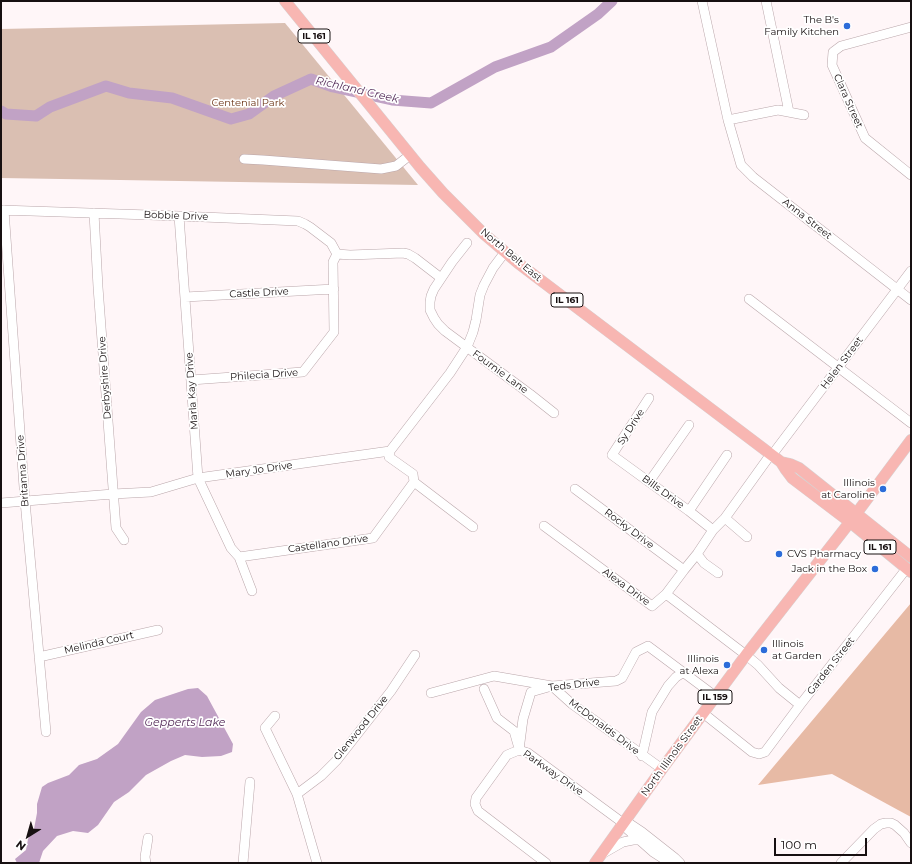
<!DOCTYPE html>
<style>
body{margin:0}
#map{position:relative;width:912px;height:864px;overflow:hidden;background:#fff6f8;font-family:Montserrat,sans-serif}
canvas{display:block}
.frame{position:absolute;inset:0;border:2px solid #171011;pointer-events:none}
.north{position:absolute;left:8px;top:816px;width:40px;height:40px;-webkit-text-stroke:3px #fff;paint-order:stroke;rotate:217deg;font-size:11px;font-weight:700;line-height:16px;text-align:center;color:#171011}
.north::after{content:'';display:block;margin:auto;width:14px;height:18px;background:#171011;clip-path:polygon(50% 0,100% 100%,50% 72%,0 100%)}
.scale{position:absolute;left:774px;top:838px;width:93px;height:18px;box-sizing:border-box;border:2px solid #171011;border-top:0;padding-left:5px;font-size:12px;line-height:14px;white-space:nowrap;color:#171011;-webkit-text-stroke:3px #fff;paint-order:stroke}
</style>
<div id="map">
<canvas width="912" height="864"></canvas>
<div class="frame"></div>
<div class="north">N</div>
<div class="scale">100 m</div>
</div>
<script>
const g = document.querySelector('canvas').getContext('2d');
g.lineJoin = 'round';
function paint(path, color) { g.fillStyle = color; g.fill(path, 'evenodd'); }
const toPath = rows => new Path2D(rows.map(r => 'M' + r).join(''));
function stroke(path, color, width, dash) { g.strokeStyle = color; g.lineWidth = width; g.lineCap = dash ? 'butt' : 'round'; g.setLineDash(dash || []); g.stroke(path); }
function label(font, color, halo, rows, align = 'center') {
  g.font = font + ' Montserrat,sans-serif'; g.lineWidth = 3.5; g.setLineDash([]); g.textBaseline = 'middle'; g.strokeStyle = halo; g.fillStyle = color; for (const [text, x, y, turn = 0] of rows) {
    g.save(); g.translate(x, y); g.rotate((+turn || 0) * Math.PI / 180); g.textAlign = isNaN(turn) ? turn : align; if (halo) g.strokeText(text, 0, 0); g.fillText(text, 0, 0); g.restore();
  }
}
paint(toPath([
 [285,23,418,185,1,178,1,29]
]), '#dabfb2');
paint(toPath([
 [911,603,911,817,898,810,832,774,758,785]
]), '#e7baa5');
paint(toPath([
 [198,688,207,696,233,744,232,752,221,756,202,757,185,755,171,761,146,775,129,792,114,802,98,825,88,833,73,831,57,836,43,851,39,863,17,863,15,859,26,850,28,839,34,829,37,813,37,804,42,787,48,783,69,775,79,765,97,759,118,744,141,712,155,700,188,689]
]), '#c1a2c5');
stroke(toPath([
 [1,111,6,114,36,116,50,107,106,86,129,93,172,98,231,119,249,114,274,96,311,79,333,87,392,100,431,103,495,67,551,47,598,14,612,1]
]), '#c1a2c5', 11);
const minor = toPath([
 [702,1,728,120,741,165,753,177,911,300],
 [766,1,789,112],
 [911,27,841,46,833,52,832,65,865,138,911,175],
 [728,120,778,110,804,115],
 [244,159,263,160,381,169,396,166,410,155],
 [1,210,179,216,298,221,305,224,310,227,331,243,337,254],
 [4,210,25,501,46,732],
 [94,213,98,287,116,528,124,540],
 [179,216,198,478,231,548,239,557,252,591],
 [467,243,452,262,434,289,431,296,430,302,430,310,434,318,438,324,445,331,530,394,554,413],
 [337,254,350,255,403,253,408,254,415,258,441,278],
 [185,297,334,289],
 [749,299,911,423],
 [191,380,303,372,334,332,333,262,337,254],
 [649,398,612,455,689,511,713,530],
 [390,451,389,457,413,474,414,482,473,527],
 [772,455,911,271],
 [649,482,689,425],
 [575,489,684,570],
 [1,503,113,494,151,492,198,478,390,451,450,373,467,347,473,332,476,320,480,295,484,285,493,268,505,252],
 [689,511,727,455],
 [725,518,747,537],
 [544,526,652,606,666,594,746,655,758,665,779,688,800,705],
 [697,554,704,563,718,573],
 [239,557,373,538,414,482],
 [666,594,684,570,697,554,713,530,725,518,771,454],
 [39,657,158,630],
 [484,689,497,718,514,731,518,745],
 [431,693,494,676,552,686,572,704,662,769],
 [703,713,752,752,759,754,765,752,800,705,907,568],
 [275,716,265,728,297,794,317,863],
 [519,750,523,719,531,692,552,686,616,681,622,678,636,652,648,646,715,696],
 [642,756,652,712,668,686,676,677,684,672],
 [297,794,321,776,337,760,391,691,415,655],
 [623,823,627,829,653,852,670,863],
 [602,854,623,842,633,840,639,840],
 [146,863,145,857,148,838],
 [243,863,250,782],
 [546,863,478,811,475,804,476,798,507,755,519,750,528,753,623,823,630,824,642,832,675,858,680,863],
 [841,863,874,829,881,824,886,823,891,823,895,825,904,833,911,843]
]);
const major = toPath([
 [285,1,420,167,443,193,484,234,518,263,781,462,786,470,792,478,850,522,911,572],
 [781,462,790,464,799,468,911,557],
 [595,863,662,769,746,655,850,522,911,440]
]);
stroke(minor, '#baa6aa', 10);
stroke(major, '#d5d4d4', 12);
stroke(minor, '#fff', 9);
stroke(major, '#f8b6b2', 11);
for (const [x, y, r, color] of [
 [847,26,4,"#2c6cd9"],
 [883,489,4,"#2c6cd9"],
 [779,554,4,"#2c6cd9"],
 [875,569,4,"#2c6cd9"],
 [764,650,4,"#2c6cd9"],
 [727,665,4,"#2c6cd9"]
]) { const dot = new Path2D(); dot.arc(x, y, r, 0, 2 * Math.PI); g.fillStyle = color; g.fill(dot); stroke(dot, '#fff', 1.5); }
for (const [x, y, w] of [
 [314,36,32],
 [567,300,32],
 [880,547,32],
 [715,697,34]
]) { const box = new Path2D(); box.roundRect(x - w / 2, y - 7, w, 14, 3); g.fillStyle = '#fff'; g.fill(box); stroke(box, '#171011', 1); }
label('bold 9px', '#171011', null, [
 ["IL 161",314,36],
 ["IL 161",567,300],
 ["IL 161",880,547],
 ["IL 159",715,697]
]);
label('10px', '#171011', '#fff', [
 ["The B's",839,20],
 ["Family Kitchen",839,32],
 ["Illinois",875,483],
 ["at Caroline",875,495],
 ["CVS Pharmacy",787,554,"left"],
 ["Jack in the Box",867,569],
 ["Illinois",772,644,"left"],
 ["at Garden",772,656,"left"],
 ["Illinois",719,659],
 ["at Alexa",719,671]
], 'right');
label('10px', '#171011', '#fff', [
 ["Clara Street",848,101,66],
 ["Bobbie Drive",176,216,2],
 ["Anna Street",807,219,38],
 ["North Belt East",511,255,40],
 ["Castle Drive",259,293,-3],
 ["Helen Street",842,363,-53],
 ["Fournie Lane",500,372,36],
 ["Philecia Drive",264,375,-4],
 ["Derbyshire Drive",105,378,-94],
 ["Marla Kay Drive",192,391,-94],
 ["Sy Drive",631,427,-57],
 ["Mary Jo Drive",259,470,-8],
 ["Britanna Drive",23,471,-94],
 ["Bills Drive",663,492,36],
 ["Rocky Drive",629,529,37],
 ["Castellano Drive",328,544,-8],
 ["Alexa Drive",626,587,36],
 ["Melinda Court",99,643,-13],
 ["Garden Street",831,666,-52],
 ["Teds Drive",574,685,-7],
 ["McDonalds Drive",604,727,37],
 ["Glenwood Drive",361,728,-51],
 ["North Illinois Street",672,756,-54],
 ["Parkway Drive",553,773,35]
]);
label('10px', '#6b3315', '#fff', [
 ["Centenial Park",248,103]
]);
label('italic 11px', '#552d5a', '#fff', [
 ["Richland Creek",357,90,13],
 ["Gepperts Lake",185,723]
]);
</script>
